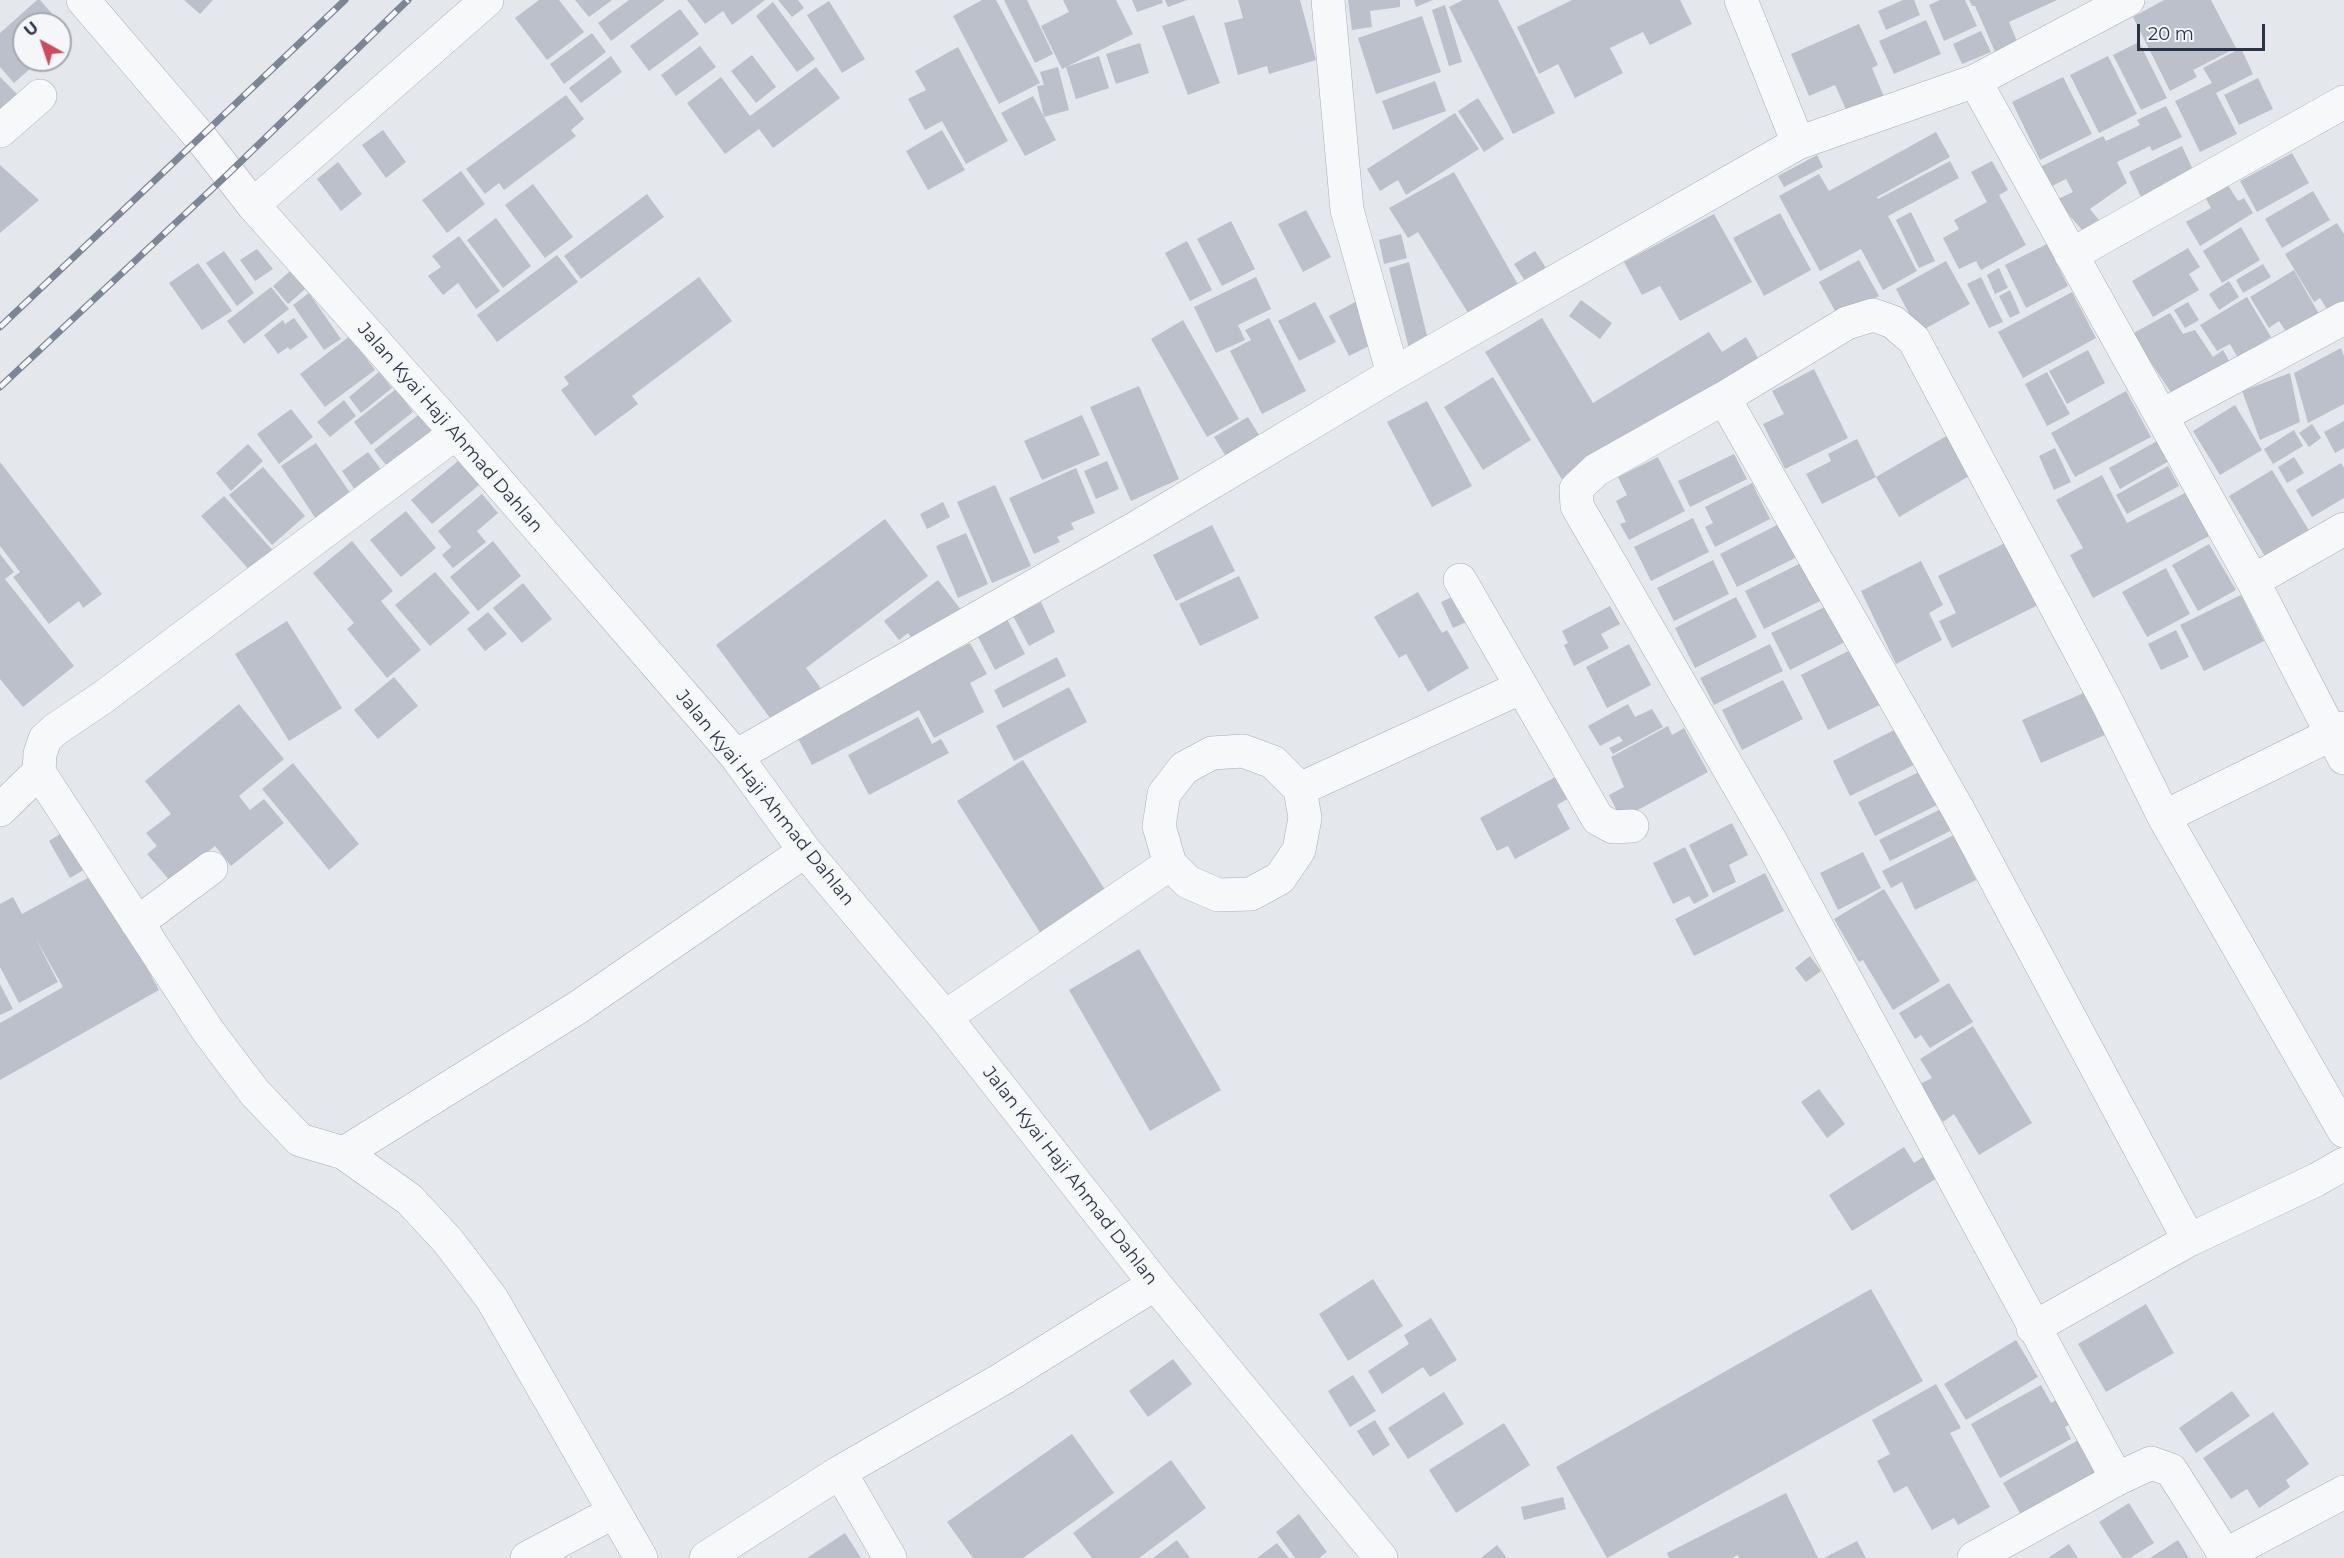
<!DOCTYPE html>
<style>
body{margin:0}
#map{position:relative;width:2344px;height:1558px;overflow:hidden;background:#e4e7ec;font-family:Montserrat,sans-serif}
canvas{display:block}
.north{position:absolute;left:12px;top:12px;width:60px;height:60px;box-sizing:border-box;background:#f4f6f9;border:2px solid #a4a8b1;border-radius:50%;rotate:320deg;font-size:16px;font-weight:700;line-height:24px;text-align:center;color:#2b3445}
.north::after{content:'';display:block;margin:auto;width:21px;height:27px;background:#d1495b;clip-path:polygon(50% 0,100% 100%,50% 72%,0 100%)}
.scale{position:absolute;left:2137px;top:24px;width:128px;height:27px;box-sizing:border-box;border:3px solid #2b3445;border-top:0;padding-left:8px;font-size:18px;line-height:21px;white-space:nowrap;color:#2b3445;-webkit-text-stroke:4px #f4f6f9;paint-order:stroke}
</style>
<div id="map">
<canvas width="2344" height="1558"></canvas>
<div class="north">U</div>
<div class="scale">20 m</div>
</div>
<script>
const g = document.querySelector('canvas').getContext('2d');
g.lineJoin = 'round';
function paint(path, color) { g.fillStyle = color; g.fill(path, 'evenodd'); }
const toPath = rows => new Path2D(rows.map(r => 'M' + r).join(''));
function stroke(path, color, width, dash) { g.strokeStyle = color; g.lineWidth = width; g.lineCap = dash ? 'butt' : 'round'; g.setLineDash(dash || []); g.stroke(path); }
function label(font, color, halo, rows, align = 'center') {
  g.font = font + ' Montserrat,sans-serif'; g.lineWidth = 4.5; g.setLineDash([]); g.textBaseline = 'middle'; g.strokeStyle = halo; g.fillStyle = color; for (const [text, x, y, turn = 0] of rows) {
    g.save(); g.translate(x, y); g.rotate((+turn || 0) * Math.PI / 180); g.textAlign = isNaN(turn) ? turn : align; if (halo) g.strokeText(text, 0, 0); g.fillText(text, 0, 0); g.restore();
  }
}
paint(toPath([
 [37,0,40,0,69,33,60,42,60,24,24,24,24,60,40,60,14,83,0,67,0,33],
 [184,0,213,0,200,14],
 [539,0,559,0,584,32,547,60,515,18],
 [575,0,612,0,589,17],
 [629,0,665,0,611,41,598,23],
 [687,0,765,0,732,25,723,11,705,24],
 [778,0,798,0,804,8,792,17],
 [982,0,996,0,1040,83,999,104,953,16],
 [1004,0,1027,0,1053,54,1035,63],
 [1063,0,1116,0,1133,34,1062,69,1041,26,1069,12],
 [1132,0,1162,0,1163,3,1137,12],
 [1165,0,1187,0,1168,7],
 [1238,0,1300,0,1316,60,1269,74,1267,66,1238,75,1224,23,1243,18],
 [1348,0,1400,0,1400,7,1370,11,1372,27,1352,30],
 [1414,0,1433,0,1416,7],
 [1463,0,1498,0,1555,113,1513,134,1449,7],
 [1572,0,1680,0,1692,24,1650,45,1643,32,1610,48,1623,73,1575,98,1558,64,1539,74,1517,27],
 [1903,0,1914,0,1920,15,1886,30,1878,11],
 [1940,0,1965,0,1977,26,1944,41,1929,5],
 [1969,0,2057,0,2009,22,2019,46,1997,56,1975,6,1972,6],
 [2164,0,2211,0,2236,48,2193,70,2197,77,2170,91,2133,17],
 [829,1,865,59,842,73,807,15],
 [773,2,815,59,797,72,756,16],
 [1445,5,1462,62,1449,66,1432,10],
 [680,9,699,34,649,71,630,46],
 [1194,15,1220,83,1188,95,1162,26],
 [1422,16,1441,72,1376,94,1358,38],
 [1926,20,1941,54,1894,74,1879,41],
 [1859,24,1878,65,1872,68,1884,97,1848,114,1835,85,1809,96,1791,54],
 [1981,31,1991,52,1962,64,1953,44],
 [592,33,606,52,564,84,550,64],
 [2139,42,2167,98,2141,110,2113,55],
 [1140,43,1149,73,1116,84,1106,54],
 [700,46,716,67,676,96,661,75],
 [958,47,1008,141,966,164,942,121,925,130,908,99,926,90,915,71],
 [2241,48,2253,74,2216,93,2237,134,2200,152,2175,101,2212,83,2203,68],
 [752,55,776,87,756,103,731,71],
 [611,56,622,72,581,103,569,88],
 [1099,56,1109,88,1076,99,1066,67],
 [2108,56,2137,114,2099,133,2070,75],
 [816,67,840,98,773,148,759,129,725,154,687,103,721,77,750,116],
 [1058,67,1069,110,1044,117,1037,86,1044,85,1040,72],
 [0,77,18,95,0,112],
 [2063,77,2092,134,2040,160,2012,102],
 [2258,78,2273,109,2239,125,2224,95],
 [1435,81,1446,111,1393,130,1382,101],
 [566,95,584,119,571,130,576,136,504,190,499,183,485,194,466,169],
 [1033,96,1056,140,1025,156,1001,113],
 [1478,98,1504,139,1484,152,1458,111],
 [2166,106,2182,137,2152,151,2150,146,2117,162,2127,183,2090,209,2099,220,2083,231,2056,200,2073,192,2066,179,2050,187,2040,167,2103,136,2106,141,2140,125,2137,120],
 [1455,113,1479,149,1406,195,1398,180,1380,191,1367,169],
 [383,130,406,162,386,178,362,145],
 [942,130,965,170,928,190,906,151],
 [1936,132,1950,157,1877,197,1878,199,1950,161,1959,178,1888,216,1917,271,1883,290,1861,249,1820,271,1779,196,1819,174,1829,191],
 [2182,146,2194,172,2142,199,2129,172],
 [2292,153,2309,183,2257,212,2240,181],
 [1817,155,1823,167,1784,187,1778,176],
 [1992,161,2008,190,1999,195,2026,245,1981,270,1976,261,1959,269,1943,238,1959,229,1954,220,1987,202,1971,172],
 [338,162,362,194,341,211,317,179],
 [0,165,39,200,0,233],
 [461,171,485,204,447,233,422,200],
 [1454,172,1521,290,1473,321,1418,232,1408,238,1389,208],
 [533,184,573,237,545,258,505,205],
 [2227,184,2238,201,2244,198,2253,213,2200,246,2186,222,2211,208,2205,197],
 [2313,191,2330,220,2282,248,2265,219],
 [647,194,664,217,581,279,564,256],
 [1306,210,1331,257,1303,272,1278,224],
 [1911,212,1935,261,1919,268,1896,220],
 [1780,213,1811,270,1764,296,1733,238],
 [1714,214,1752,282,1680,321,1660,286,1642,295,1624,262],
 [496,218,531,266,503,288,467,240],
 [1231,221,1255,269,1222,286,1197,239],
 [2337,223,2344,234,2344,302,2328,311,2320,298,2314,302,2285,254],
 [2241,227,2260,260,2222,283,2203,251],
 [1401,234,1407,258,1384,264,1379,240],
 [459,236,500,291,476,309,458,283,443,295,428,276,441,267,432,256],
 [1187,241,1212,290,1190,301,1165,253],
 [2047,244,2068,286,2026,308,2005,265],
 [2188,248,2200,267,2189,274,2199,290,2153,317,2132,281],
 [257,249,273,269,255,281,240,260],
 [224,251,254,293,237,306,206,263],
 [1535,251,1550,274,1529,287,1514,264],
 [557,255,578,282,497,342,477,315],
 [1859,260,1879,296,1839,318,1819,282],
 [1946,261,1970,304,1919,332,1896,289],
 [1409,262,1430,348,1410,353,1389,268],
 [198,263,232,311,202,330,169,283],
 [2263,264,2271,277,2243,293,2236,280],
 [296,266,311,284,288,304,273,286],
 [1999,268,2008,288,1995,294,1987,275],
 [2294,270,2319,314,2287,333,2279,321,2269,328,2250,297],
 [699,277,732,321,632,396,638,404,595,436,561,390,569,384,564,377],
 [1256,277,1271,309,1238,325,1245,340,1216,353,1194,307],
 [1981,277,2003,322,1989,328,1967,284],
 [2229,281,2239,297,2219,310,2209,294],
 [271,287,289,309,244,344,227,321],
 [2010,290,2020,313,2010,318,1999,296],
 [2072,292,2096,338,2023,378,1998,332],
 [309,293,341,339,324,350,293,305],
 [2247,297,2271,337,2238,358,2230,344,2217,351,2200,325],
 [1361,299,1381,340,1349,356,1329,316],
 [1581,300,1612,323,1600,339,1569,316],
 [1315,302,1336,342,1299,361,1278,321],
 [2188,302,2199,320,2185,328,2174,310],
 [2170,313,2183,334,2195,330,2213,357,2223,350,2232,366,2174,397,2132,334],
 [294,318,308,337,290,350,288,347,278,354,264,335,283,320,285,324],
 [1269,318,1306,391,1262,414,1230,351,1251,340,1245,330],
 [1542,318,1593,403,1709,332,1722,352,1746,337,1761,363,1564,483,1485,352],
 [1183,320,1239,419,1207,437,1151,339],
 [350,336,375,370,325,407,300,374],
 [2341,348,2344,356,2344,404,2308,423,2294,373],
 [2088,350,2105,383,2067,404,2049,371],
 [1814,369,1848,438,1785,469,1763,424,1784,414,1772,391],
 [379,372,392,388,361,413,349,397],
 [2047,372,2070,414,2047,426,2025,384],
 [2290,373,2300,422,2260,440,2242,391],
 [1493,377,1531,440,1483,470,1444,407],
 [1139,386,1179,479,1131,501,1090,407],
 [396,389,413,412,371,445,354,422],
 [2126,391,2151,437,2075,477,2051,433],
 [344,400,356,416,330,437,317,422],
 [1427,401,1472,486,1432,507,1387,422],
 [2235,405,2262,450,2220,475,2193,431],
 [427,408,448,434,396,477,374,450],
 [291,409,313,437,279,464,257,434],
 [1082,415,1100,455,1042,480,1024,441],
 [1248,417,1262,440,1228,460,1214,437],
 [2344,421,2344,448,2335,453,2324,432],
 [2312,424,2321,438,2309,447,2299,433],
 [2294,430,2303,446,2273,464,2264,449],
 [1948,435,1971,475,1899,517,1876,477],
 [1857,439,1876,477,1822,504,1806,474,1831,461,1828,454],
 [2157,441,2169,461,2120,489,2109,468],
 [316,443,353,497,318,522,281,466],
 [248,444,263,461,231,491,216,473],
 [2055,448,2071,482,2054,490,2039,456],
 [368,452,389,480,362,500,342,471],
 [1734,454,1747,479,1690,507,1678,481],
 [463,457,484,481,432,524,411,500],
 [1658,457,1685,511,1629,540,1620,524,1626,522,1616,501,1627,495,1618,477],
 [2294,457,2304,473,2287,483,2278,467],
 [1107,461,1119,489,1096,499,1084,471],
 [0,462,102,594,83,608,79,601,49,624,13,577,20,572,0,546],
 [2341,463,2344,468,2344,498,2312,517,2296,490],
 [2168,466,2179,486,2127,514,2116,495],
 [263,467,305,516,272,545,229,495],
 [1076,468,1095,513,1071,523,1074,529,1057,537,1060,542,1034,554,1009,498],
 [2272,470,2310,532,2266,558,2229,496],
 [2102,475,2127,523,2185,493,2209,536,2093,598,2070,555,2083,548,2056,500],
 [1752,483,1770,519,1715,547,1705,527,1713,523,1705,507],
 [995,485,1031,566,992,583,957,502],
 [482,494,498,513,477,531,486,542,453,568,442,555,451,547,438,531],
 [224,496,275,553,252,573,201,516],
 [943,502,950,517,927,529,920,514],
 [406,511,436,548,401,577,370,540],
 [1693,518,1709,552,1651,581,1634,547],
 [885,519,928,576,806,668,822,690,776,726,716,645],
 [1781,523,1797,557,1737,587,1720,554],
 [1212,525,1235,571,1176,601,1153,555],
 [966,533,988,584,958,598,936,546],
 [352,541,393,591,381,601,421,650,387,678,347,629,354,623,313,573],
 [493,541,521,576,478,611,450,577],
 [2009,541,2040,604,1952,648,1939,621,1956,613,1938,576],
 [2209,544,2236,590,2198,611,2172,565],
 [0,554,14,572,5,579,74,666,23,707,0,679],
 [1713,560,1729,594,1674,621,1657,588],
 [1805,561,1824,599,1764,629,1745,591],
 [1921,561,1943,605,1929,613,1942,640,1896,664,1861,591],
 [2166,568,2190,614,2147,637,2122,592],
 [435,572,470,613,430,646,395,605],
 [1239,576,1259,618,1200,646,1179,604],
 [938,580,962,611,917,645,908,633,899,640,884,621],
 [523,583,552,619,522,643,493,608],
 [1465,591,1477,617,1453,628,1441,602],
 [1418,592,1442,633,1447,630,1469,668,1428,692,1406,654,1399,658,1374,617],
 [2241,595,2264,641,2204,671,2180,625],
 [1736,597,1757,637,1695,668,1675,628],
 [1041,602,1055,632,1029,646,1013,616],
 [1835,602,1853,638,1790,670,1771,633],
 [1610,606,1620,624,1601,634,1609,648,1574,666,1564,645,1568,643,1562,631],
 [488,612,507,634,485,651,467,629],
 [1006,617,1025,654,995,670,976,633],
 [287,621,342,708,289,741,235,654],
 [2176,630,2189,657,2161,670,2148,644],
 [970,643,987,674,970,683,984,712,934,738,919,710,812,765,795,733],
 [1629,644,1651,685,1607,708,1586,667],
 [1770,644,1783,671,1714,705,1700,678],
 [1860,645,1888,701,1828,730,1801,675],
 [1057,657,1066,676,1003,708,994,690],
 [394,677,418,706,378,739,354,710],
 [1783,680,1803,719,1742,750,1722,710],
 [1069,687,1087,722,1014,761,996,726],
 [2088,691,2107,734,2041,763,2022,720],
 [239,704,284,759,239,796,250,810,264,799,284,823,231,866,215,846,171,882,147,854,157,846,146,833,171,814,145,781],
 [1628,704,1635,717,1652,709,1663,727,1613,754,1609,748,1623,741,1619,736,1600,746,1588,726],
 [918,717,932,744,941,739,949,753,869,795,848,755],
 [1668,726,1672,735,1684,728,1708,772,1621,819,1609,795,1624,787,1611,757],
 [1900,727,1918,763,1850,796,1833,761],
 [1023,760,1107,893,1041,934,957,801],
 [293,763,359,844,329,870,262,789],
 [1921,771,1939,804,1875,836,1858,802],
 [1557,776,1569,798,1557,805,1570,829,1515,859,1508,846,1497,851,1480,818],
 [1941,809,1952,830,1890,861,1879,840],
 [1732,823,1748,855,1729,865,1736,882,1713,893,1689,845],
 [68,829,90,866,70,878,49,841],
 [1954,835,1976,880,1915,910,1902,882,1891,888,1882,871],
 [1685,847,1709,896,1694,904,1689,896,1673,904,1653,863],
 [1863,852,1881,888,1838,910,1820,873],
 [1765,873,1784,911,1694,956,1675,919],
 [95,874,159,990,0,1080,0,1023,63,987,35,937,58,982,19,1003,0,967,0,904,13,897,22,914],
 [1884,889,1940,981,1893,1010,1863,960,1859,962,1834,919],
 [1139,949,1221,1090,1150,1131,1069,990],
 [1810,956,1821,971,1806,982,1795,968],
 [1949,983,1973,1022,1930,1048,1921,1035,1915,1039,1899,1013],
 [0,984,13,1009,0,1015],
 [1973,1026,2032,1123,1979,1155,1954,1114,1943,1122,1920,1084,1932,1078,1920,1059],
 [1819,1089,1845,1124,1827,1138,1801,1102],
 [1904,1147,1914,1163,1923,1157,1928,1164,1945,1173,1852,1231,1829,1195],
 [1373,1279,1403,1326,1348,1361,1319,1314],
 [1871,1289,1923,1381,1607,1558,1556,1467],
 [2146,1304,2174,1353,2106,1392,2078,1344],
 [1431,1318,1457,1360,1430,1377,1423,1367,1382,1394,1368,1371,1409,1344,1404,1335],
 [2016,1340,2038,1377,1966,1420,1944,1384],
 [1173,1359,1192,1384,1148,1417,1129,1391],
 [1353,1375,1376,1411,1350,1427,1328,1391],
 [1936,1384,1961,1428,1950,1433,1990,1507,1958,1525,1954,1518,1932,1530,1907,1486,1894,1493,1877,1461,1890,1454,1872,1420],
 [2041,1385,2051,1403,2066,1395,2079,1419,2065,1427,2071,1439,2000,1478,1971,1424],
 [2232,1391,2250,1416,2196,1453,2179,1428],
 [1444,1392,1464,1424,1408,1459,1388,1428],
 [2273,1412,2309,1464,2286,1480,2290,1487,2259,1508,2247,1489,2231,1499,2203,1458],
 [1375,1420,1390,1445,1373,1456,1357,1431],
 [1504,1423,1530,1465,1456,1513,1429,1470],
 [1072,1434,1114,1493,1023,1558,973,1558,947,1522],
 [2080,1439,2102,1477,2024,1520,2003,1483],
 [1171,1460,1206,1508,1139,1558,1092,1558,1073,1533],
 [1786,1493,1818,1558,1739,1558,1738,1555,1732,1558,1669,1558,1667,1553],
 [1563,1497,1566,1509,1524,1520,1521,1507],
 [2129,1503,2154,1543,2130,1558,2122,1558,2099,1522],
 [1299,1514,1327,1552,1319,1558,1295,1558,1276,1532],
 [845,1533,861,1558,807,1558],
 [1177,1540,1190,1558,1153,1558],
 [2178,1540,2189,1558,2150,1558],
 [1857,1541,1866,1558,1824,1558],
 [1277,1543,1289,1558,1257,1558],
 [2069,1544,2078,1558,2048,1558],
 [1497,1545,1507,1558,1481,1558]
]), '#bbc0ca');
const minor = toPath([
 [83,0,201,138,253,205,456,433,736,756,805,851,945,1017,1155,1284,1381,1558],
 [1328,0,1347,210,1393,374],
 [1741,0,1798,143],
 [1975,81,2253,581,2344,758],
 [0,131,40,96],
 [253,205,487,0],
 [2071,255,2344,102],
 [1724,398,1960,813,2189,1240],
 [2161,416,2344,318],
 [1460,580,1598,819,1613,827,1632,826],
 [2253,581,2344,529],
 [1243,751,1273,762,1300,789,1305,818,1299,850,1280,878,1251,894,1218,895,1188,882,1170,864,1159,826,1164,794,1184,768,1212,753,1243,751],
 [736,756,1139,526,1393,374,1798,143,1975,81,2128,0],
 [39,772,208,1031,255,1093,300,1140,344,1153,409,1199,448,1241,492,1299,641,1558],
 [1300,789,1522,687],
 [0,810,39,772,40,754,45,739,56,729,102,698,456,433],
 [2164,817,2344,728],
 [137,923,211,868],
 [945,1017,1170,864],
 [344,1153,577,1008,805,851],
 [2033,1328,2189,1240,2316,1180,2344,1164],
 [840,1472,890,1558],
 [2117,1479,1769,838,1577,506,1576,489,1596,470,1724,398,1847,323,1873,315,1893,322,1914,340,2108,704,2164,817,2344,1131],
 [2225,1555,2344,1492],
 [527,1558,614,1512],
 [706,1558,840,1472,1002,1379,1155,1284],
 [1974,1558,2117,1479,2151,1463,2171,1470,2227,1558]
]);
stroke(minor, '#a9aeb7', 34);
stroke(minor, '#f7f8fa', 33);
const rail = toPath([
 [0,327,345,0],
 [0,387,228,174,408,0]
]);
stroke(rail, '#7d8696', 7);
stroke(rail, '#f4f6f9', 4.5, [14]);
label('18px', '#2b3445', '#f4f6f9', [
 ["Jalan Kyai Haji Ahmad Dahlan",450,428,49],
 ["Jalan Kyai Haji Ahmad Dahlan",765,798,51],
 ["Jalan Kyai Haji Ahmad Dahlan",1070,1176,52]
]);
</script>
